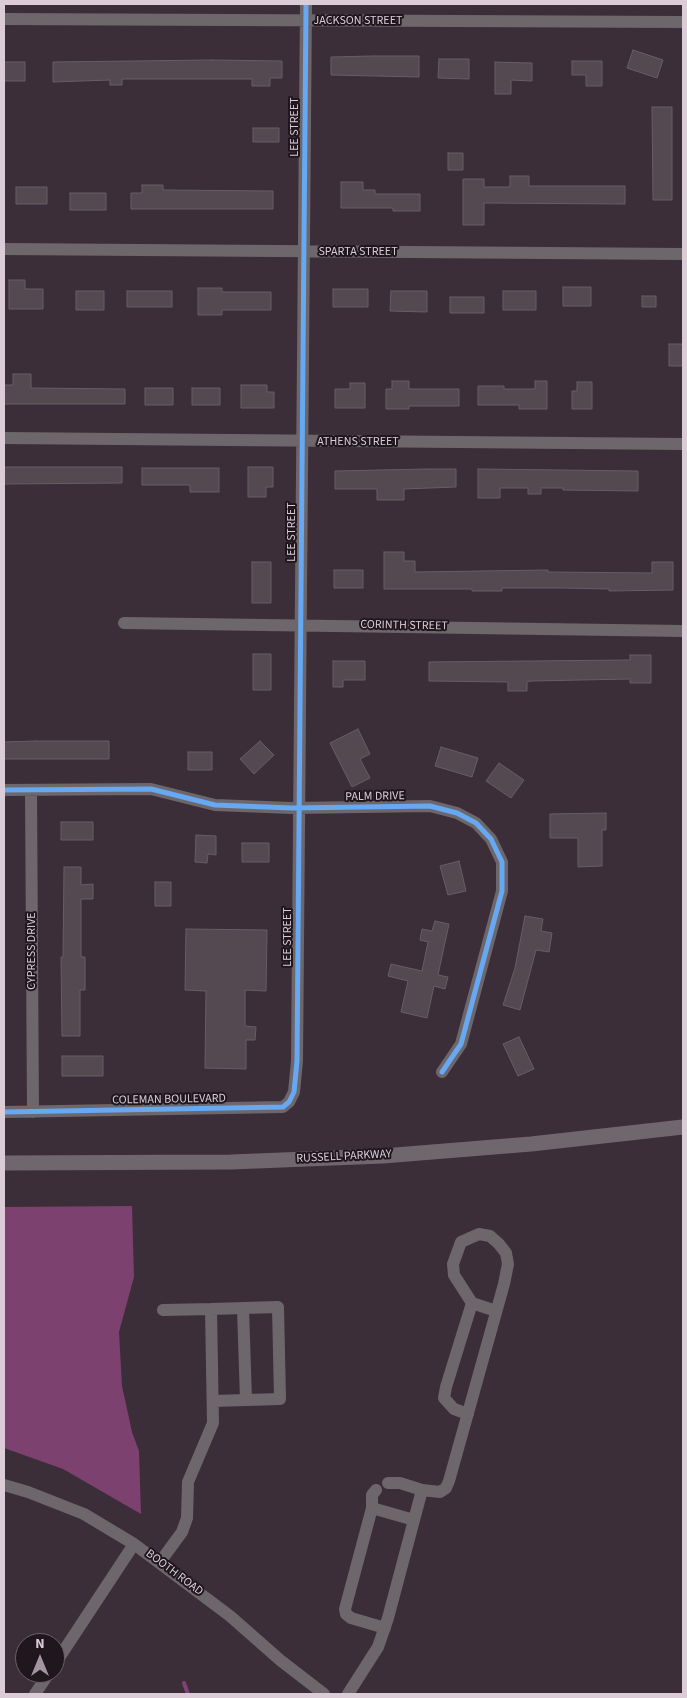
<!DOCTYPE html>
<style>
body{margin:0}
#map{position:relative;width:687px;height:1698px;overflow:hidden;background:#3b2e38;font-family:"Source Sans 3",sans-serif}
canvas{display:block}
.frame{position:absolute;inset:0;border:5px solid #dbccd7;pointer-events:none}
.north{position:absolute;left:15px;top:1633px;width:50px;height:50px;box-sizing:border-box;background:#20161e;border:1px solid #6b5f68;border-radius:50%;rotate:0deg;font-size:14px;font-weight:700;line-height:20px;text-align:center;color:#dbccd7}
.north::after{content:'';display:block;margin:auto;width:18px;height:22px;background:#a3959f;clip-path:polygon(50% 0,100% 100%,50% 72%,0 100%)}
</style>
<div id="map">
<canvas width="687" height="1698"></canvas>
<div class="frame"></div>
<div class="north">N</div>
</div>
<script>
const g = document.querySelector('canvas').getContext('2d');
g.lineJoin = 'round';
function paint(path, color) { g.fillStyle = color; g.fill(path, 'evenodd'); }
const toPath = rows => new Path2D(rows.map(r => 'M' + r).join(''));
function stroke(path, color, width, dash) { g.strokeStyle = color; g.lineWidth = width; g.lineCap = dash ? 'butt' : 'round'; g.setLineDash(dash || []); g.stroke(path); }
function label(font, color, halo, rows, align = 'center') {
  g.font = font + ' "Source Sans 3",sans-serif'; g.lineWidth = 4; g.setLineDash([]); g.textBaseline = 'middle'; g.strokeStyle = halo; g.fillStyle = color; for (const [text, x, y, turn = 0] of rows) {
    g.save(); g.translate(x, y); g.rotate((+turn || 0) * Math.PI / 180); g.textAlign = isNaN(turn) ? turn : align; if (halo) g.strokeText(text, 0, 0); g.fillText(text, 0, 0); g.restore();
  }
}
paint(toPath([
 [132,1206,134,1277,119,1332,122,1386,132,1432,139,1451,141,1514,63,1469,4,1448,4,1207]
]), '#7c416f');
stroke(toPath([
 [184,1683,188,1694]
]), '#7f4272', 4);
const building = toPath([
 [633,50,663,60,657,78,627,68,633,50],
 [373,56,419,56,419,77,331,75,331,57,373,56],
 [439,59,469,59,469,79,438,78,439,59],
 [212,60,282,61,282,78,270,78,270,86,252,86,252,79,122,79,122,85,110,85,110,80,53,82,53,62,212,60],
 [572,61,602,61,602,86,586,86,586,75,572,75,572,61],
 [4,62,25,62,25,81,4,81,4,62],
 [495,62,532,63,532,81,511,80,511,94,495,94,495,62],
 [652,107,672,107,672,200,653,200,652,107],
 [253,128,279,128,279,142,253,142,253,128],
 [448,153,463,153,463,170,448,170,448,153],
 [510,176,529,176,529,186,625,186,625,204,484,203,484,225,463,225,463,179,484,179,484,187,510,187,510,176],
 [341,182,363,182,363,190,375,190,375,194,420,194,420,211,393,211,393,208,341,208,341,182],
 [142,185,163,185,163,190,273,191,273,209,131,209,131,193,142,193,142,185],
 [16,187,47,187,47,204,16,204,16,187],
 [70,193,106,193,106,210,70,210,70,193],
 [9,280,25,280,25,289,43,289,43,309,9,309,9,280],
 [563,287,591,287,591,306,563,306,563,287],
 [198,288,222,288,222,292,271,292,271,310,222,310,222,315,198,315,198,288],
 [333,289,368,289,368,307,333,307,333,289],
 [76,291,104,291,104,310,76,310,76,291],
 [127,291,172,291,172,307,127,307,127,291],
 [391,291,427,291,427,312,390,311,391,291],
 [503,291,536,291,536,310,503,310,503,291],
 [642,296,656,296,656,307,642,307,642,296],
 [450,297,484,297,484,313,450,313,450,297],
 [669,344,683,344,683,366,669,366,669,344],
 [13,374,31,374,31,388,125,389,125,404,4,404,4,385,13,385,13,374],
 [392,381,409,381,409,389,459,389,459,406,409,406,409,409,386,409,386,389,392,389,392,381],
 [535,381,547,381,547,409,519,409,519,405,478,405,478,386,504,386,504,389,535,389,535,381],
 [577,382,592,382,592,409,572,409,572,391,577,391,577,382],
 [350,383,365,383,365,408,335,408,335,389,350,389,350,383],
 [241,385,267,385,267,392,274,392,274,408,241,408,241,385],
 [145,388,173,388,173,405,145,405,145,388],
 [192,388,220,388,220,405,192,405,192,388],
 [4,467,122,467,122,483,4,484,4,467],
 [248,467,273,467,273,487,266,487,266,497,248,497,248,467],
 [142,468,219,468,219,492,190,492,190,485,142,485,142,468],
 [426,469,456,469,456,487,404,489,404,500,377,500,377,489,335,489,335,471,426,469],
 [478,469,638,471,638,491,563,490,563,488,541,488,541,494,528,494,528,488,500,488,500,498,478,498,478,469],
 [384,552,404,552,404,561,415,561,415,572,548,570,548,572,652,573,652,562,673,562,673,590,609,591,609,589,563,588,502,588,502,591,472,591,472,589,384,589,384,552],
 [252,562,271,562,271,603,252,603,252,562],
 [334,570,363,570,363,588,334,588,334,570],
 [253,654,271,654,271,690,253,690,253,654],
 [630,655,651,655,651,683,630,683,630,679,531,681,527,682,527,691,508,691,508,682,429,681,429,662,630,660,630,655],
 [333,661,365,661,365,680,343,680,343,687,333,687,333,661],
 [358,729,370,754,360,759,370,778,352,787,330,743,358,729],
 [36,741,109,741,109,759,4,759,4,742,36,741],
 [260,741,274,755,254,774,240,759,260,741],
 [441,747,478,758,472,777,435,766,441,747],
 [188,752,212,752,212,770,188,770,188,752],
 [499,763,524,780,511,798,486,781,499,763],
 [606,813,606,830,602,830,602,866,578,867,578,838,550,838,550,814,606,813],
 [61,822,93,822,93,840,61,840,61,822],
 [196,835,216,836,216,855,208,854,207,863,195,862,196,835],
 [242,843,269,843,269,862,242,862,242,843],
 [459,861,466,891,448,895,440,866,459,861],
 [64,867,81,867,81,885,93,884,93,899,81,899,81,957,85,957,85,990,80,990,80,1036,62,1036,61,957,63,957,64,867],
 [155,882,171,882,171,906,155,906,155,882],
 [525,916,543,919,541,931,552,933,549,952,536,950,520,1010,503,1005,515,968,525,916],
 [435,921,449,924,438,975,448,977,445,989,434,986,427,1018,401,1012,408,981,388,976,391,964,422,971,428,942,420,940,422,929,432,931,435,921],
 [186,929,267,930,266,991,245,990,245,1026,256,1027,255,1040,246,1040,246,1069,205,1068,206,991,185,990,186,929],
 [519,1037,534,1069,518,1076,503,1044,519,1037],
 [62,1056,103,1056,103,1076,62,1076,62,1056]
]);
paint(building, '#544951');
stroke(building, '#685d66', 1);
stroke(toPath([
 [4,19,683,22],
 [4,249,683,254],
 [4,438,683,444],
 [124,623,683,631],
 [4,790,151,789,215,805,292,808,430,806,457,813,476,823,491,839,502,862,502,891,461,1044,442,1072],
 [31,790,33,1112],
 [4,1112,283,1107,289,1102,294,1092,297,1061,306,4],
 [243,1308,246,1400],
 [163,1310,211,1309],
 [468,1414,454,1409,444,1398,446,1387,472,1303],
 [388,1483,400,1483,422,1490],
 [4,1485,28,1492,84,1514,134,1544,230,1616,280,1660,324,1694],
 [376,1490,372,1495,372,1508,345,1609,346,1614,351,1618,385,1628],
 [372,1508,414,1520],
 [160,1562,182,1532,187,1518,188,1482,213,1423,211,1309,278,1307,280,1399,213,1401],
 [55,1664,134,1544],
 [35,1694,49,1673],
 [348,1694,378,1647,388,1618,422,1490,440,1492,446,1488,449,1481,504,1284,508,1264,506,1253,499,1244,490,1236,479,1234,461,1242,453,1264,454,1275,472,1303,496,1311]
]), '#6d676c', 12);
stroke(toPath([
 [4,1163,231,1162,383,1156,531,1144,683,1127]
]), '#70676e', 15);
stroke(toPath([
 [4,790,151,789,215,805,292,808,430,806,457,813,476,823,491,839,502,862,502,891,461,1044,442,1072],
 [4,1112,283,1107,289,1102,294,1092,297,1061,306,4]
]), '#66a8f1', 5);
label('12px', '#dbccd7', '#20161e', [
 ["JACKSON STREET",358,21],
 ["LEE STREET",295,127,-90],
 ["SPARTA STREET",358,252],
 ["ATHENS STREET",358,442],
 ["LEE STREET",292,532,-90],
 ["CORINTH STREET",404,626,1],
 ["PALM DRIVE",375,797,-1],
 ["LEE STREET",288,937,-90],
 ["CYPRESS DRIVE",32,951,-90],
 ["COLEMAN BOULEVARD",169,1100,-1],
 ["RUSSELL PARKWAY",344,1157,-3],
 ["BOOTH ROAD",174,1573,37]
]);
</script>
